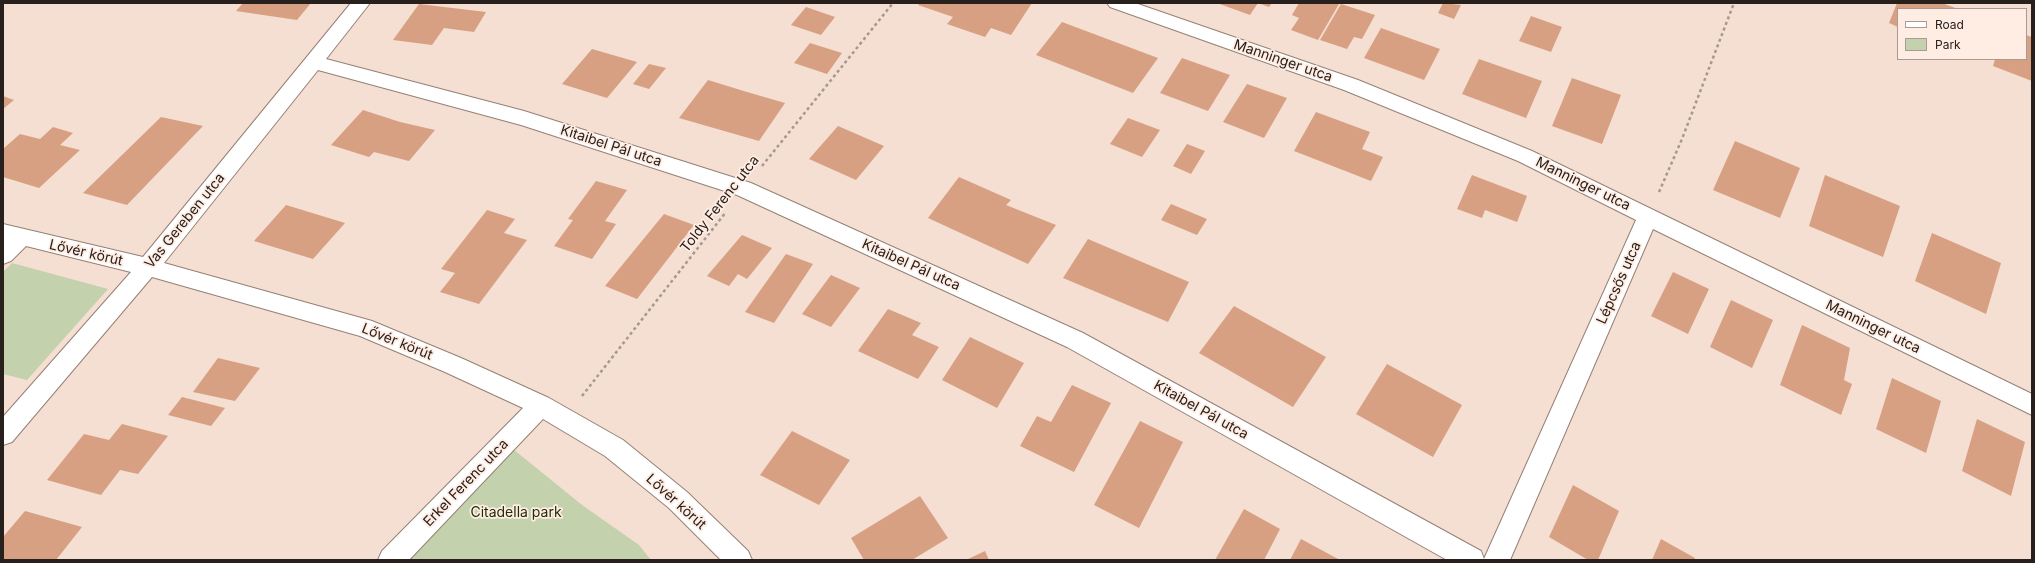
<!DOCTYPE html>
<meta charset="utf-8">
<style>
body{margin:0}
#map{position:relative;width:2035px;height:563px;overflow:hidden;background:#f5ded2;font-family:Inter,sans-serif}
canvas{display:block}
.frame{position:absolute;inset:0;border:4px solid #28201c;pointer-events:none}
.legend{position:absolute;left:1897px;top:8px;width:130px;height:52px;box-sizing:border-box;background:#ffece3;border:1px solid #a99a93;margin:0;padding:5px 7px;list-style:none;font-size:12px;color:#28201c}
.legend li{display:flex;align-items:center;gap:8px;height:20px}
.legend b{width:20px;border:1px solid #a99a93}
</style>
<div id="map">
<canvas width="2035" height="563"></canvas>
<div class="frame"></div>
<ul class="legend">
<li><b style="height:5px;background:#fff"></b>Road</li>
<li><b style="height:11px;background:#c3d1ad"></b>Park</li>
</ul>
</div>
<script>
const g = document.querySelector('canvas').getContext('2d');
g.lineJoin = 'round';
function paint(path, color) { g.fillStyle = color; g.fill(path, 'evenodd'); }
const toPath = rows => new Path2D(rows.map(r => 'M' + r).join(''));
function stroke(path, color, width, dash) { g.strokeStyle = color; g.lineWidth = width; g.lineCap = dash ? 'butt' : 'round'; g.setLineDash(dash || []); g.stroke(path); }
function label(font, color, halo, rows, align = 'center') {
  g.font = font + ' Inter,sans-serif'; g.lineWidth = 3.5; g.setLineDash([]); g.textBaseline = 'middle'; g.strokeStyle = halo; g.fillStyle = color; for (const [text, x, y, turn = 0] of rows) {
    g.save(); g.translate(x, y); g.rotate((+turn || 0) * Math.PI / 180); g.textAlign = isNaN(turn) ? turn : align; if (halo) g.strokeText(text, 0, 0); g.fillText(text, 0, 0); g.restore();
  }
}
paint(toPath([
 [12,263,108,289,27,380,3,374,3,272],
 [513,449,582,505,639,545,651,560,397,560]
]), '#c3d1ad');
paint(toPath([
 [243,3,311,3,297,20,236,11],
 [920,3,1032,3,1011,35,991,28,985,37,947,24,953,17,918,5],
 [1217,3,1272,3,1269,7,1258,3,1250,15],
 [1299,3,1339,4,1318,40,1291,30,1299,18,1292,15],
 [1443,3,1461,5,1454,19,1438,13],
 [1897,3,1942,3,1958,9,1898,9,1898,27,1889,23],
 [419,4,486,12,474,32,444,28,432,45,393,40],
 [1341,4,1375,15,1362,39,1354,37,1347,49,1320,40],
 [806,7,835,17,821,35,791,25],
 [1531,16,1562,27,1551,52,1519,41],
 [1062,22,1158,58,1133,93,1036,55],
 [1381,28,1440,49,1424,80,1364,58],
 [2026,35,2032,37,2032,81,1993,66,1995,59,2026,59],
 [810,43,842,53,827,74,794,63],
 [592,49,637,62,607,98,562,84],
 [1182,58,1230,75,1208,111,1160,93],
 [1479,59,1542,81,1526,118,1462,94],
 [649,64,666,68,649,89,633,84],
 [1572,78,1621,95,1602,144,1552,126],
 [708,80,747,92,785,103,759,141,679,118],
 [1247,84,1287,98,1264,138,1223,122],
 [3,96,14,100,3,109],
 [363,110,400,122,435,130,409,161,374,152,369,157,331,145],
 [1316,112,1370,132,1362,149,1383,157,1371,181,1294,151],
 [161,117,203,126,127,205,83,193],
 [1128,118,1160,130,1142,157,1110,144],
 [838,126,884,146,856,180,809,159],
 [53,127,73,133,60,145,80,150,39,188,3,177,3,149,20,134,40,139],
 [1735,141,1800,168,1780,218,1713,190],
 [1187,144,1205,151,1191,174,1173,166],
 [1472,175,1527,196,1517,222,1485,210,1482,218,1457,209],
 [1825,175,1900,206,1883,257,1809,226],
 [959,177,1011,200,1006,205,1056,225,1028,264,928,218],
 [596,181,627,190,605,221,616,224,592,259,554,246,573,220,568,219],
 [1171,204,1207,219,1197,235,1161,220],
 [286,205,345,223,313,259,254,241],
 [487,210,515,219,504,233,527,240,479,304,440,292,455,273,441,269],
 [664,214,694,225,637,299,605,286],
 [1932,233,2001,263,1986,314,1915,281],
 [742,235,772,248,747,279,738,274,729,286,707,276],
 [1088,239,1189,282,1168,322,1063,278],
 [786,254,813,264,774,323,745,312],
 [1673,272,1709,289,1688,334,1651,316],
 [831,275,860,288,831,327,802,314],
 [1731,300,1773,320,1752,368,1710,347],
 [1234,306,1326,357,1293,407,1199,353],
 [888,309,921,323,912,335,939,347,918,379,858,351],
 [1802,325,1850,348,1844,380,1852,384,1841,415,1780,385],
 [970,337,1024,363,997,408,942,380],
 [218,358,260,368,235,401,193,392],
 [1387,364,1462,405,1433,457,1356,414],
 [1892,378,1941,401,1926,453,1876,429],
 [1072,385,1111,403,1074,472,1020,446,1037,416,1051,422],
 [182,397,225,408,211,426,168,415],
 [1977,419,2025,442,2011,496,1962,471],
 [1140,421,1183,442,1139,528,1094,505],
 [122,424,168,436,138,474,120,470,101,495,47,480,84,434,109,440],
 [792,431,850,460,819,505,760,475],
 [1573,485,1619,511,1598,560,1588,560,1549,537],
 [920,496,948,538,912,560,864,560,851,538],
 [1244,509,1280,529,1264,560,1215,560],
 [25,511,82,527,56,560,3,560,3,537],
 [1301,539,1340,560,1290,560],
 [1661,539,1695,558,1694,560,1652,560],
 [985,551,989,560,966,560]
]), '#d7a083');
const minor = toPath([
 [351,3,370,3,326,59,524,111,751,183,1083,333,1481,551,1484,559,1636,220,1518,161,1344,90,1110,7,1107,3,1135,3,1358,80,1532,151,2032,394,2032,415,1653,229,1510,560,1447,560,1067,347,737,195,521,125,318,70,164,263,372,321,461,358,549,398,623,440,687,492,748,551,752,560,721,560,669,508,605,456,543,419,409,560,378,560,382,551,523,408,445,372,360,336,152,277,12,442,3,445,3,417,131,272,26,246,11,261,3,264,3,224,143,257,351,3]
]);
stroke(minor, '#958075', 2);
stroke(toPath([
 [762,166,893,3],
 [1659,192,1682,139,1734,3],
 [582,396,726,212]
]), '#a8978e', 2.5, [3, 3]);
paint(minor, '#fff');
label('14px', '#28201c', '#ffece3', [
 ["Manninger utca",1283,61,19],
 ["Kitaibel Pál utca",611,146,18],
 ["Manninger utca",1583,184,26],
 ["Toldy Ferenc utca",720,204,-52],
 ["Vas Gereben utca",185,221,-51],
 ["Lővér körút",86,253,13],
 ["Kitaibel Pál utca",911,265,24],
 ["Lépcsős utca",1619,283,-66],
 ["Manninger utca",1873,327,26],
 ["Lővér körút",397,342,22],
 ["Kitaibel Pál utca",1201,410,29],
 ["Erkel Ferenc utca",466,483,-46],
 ["Lővér körút",676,502,42]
]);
label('14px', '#222f05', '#ffece3', [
 ["Citadella park",516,513]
]);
</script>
